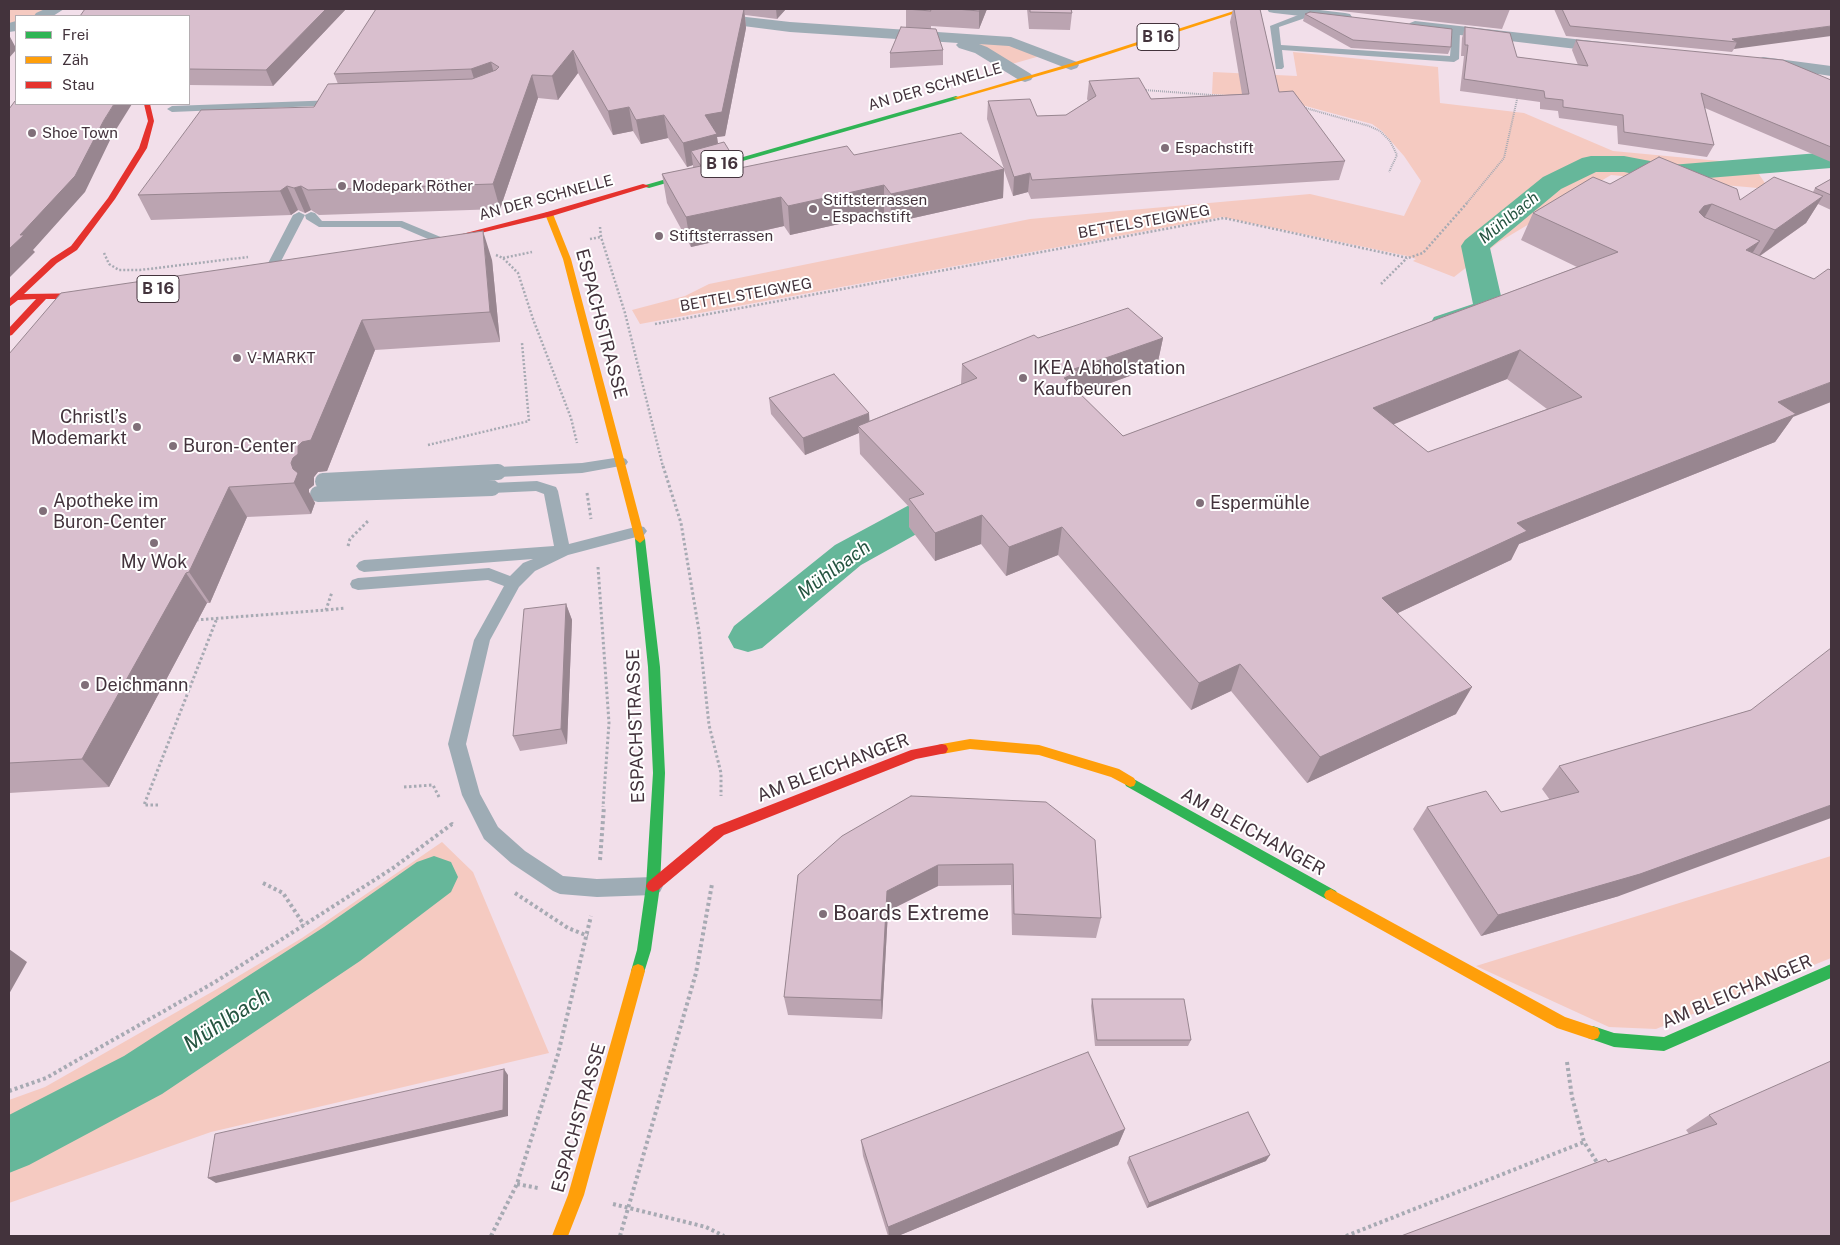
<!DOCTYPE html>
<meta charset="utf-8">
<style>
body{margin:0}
#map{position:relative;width:1840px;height:1245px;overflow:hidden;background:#f2dfea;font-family:"Public Sans",sans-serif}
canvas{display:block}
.frame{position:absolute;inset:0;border:10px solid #43333c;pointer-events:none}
.legend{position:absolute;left:15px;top:15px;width:175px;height:90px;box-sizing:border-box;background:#fff;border:1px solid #b4adb1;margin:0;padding:6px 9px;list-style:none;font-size:15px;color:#43333c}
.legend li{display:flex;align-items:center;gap:10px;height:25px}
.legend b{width:25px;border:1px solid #b4adb1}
</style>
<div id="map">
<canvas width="1840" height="1245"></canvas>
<div class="frame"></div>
<ul class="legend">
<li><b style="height:6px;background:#30b455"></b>Frei</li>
<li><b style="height:6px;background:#ff9f0a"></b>Zäh</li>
<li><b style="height:6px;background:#e5322d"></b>Stau</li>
</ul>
</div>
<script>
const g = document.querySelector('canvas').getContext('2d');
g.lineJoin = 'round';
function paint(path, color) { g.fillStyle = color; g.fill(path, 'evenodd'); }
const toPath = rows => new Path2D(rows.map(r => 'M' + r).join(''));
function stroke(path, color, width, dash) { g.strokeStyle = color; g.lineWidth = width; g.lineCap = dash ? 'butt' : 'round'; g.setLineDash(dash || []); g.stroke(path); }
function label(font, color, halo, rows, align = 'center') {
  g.font = font + ' "Public Sans",sans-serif'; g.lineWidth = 4; g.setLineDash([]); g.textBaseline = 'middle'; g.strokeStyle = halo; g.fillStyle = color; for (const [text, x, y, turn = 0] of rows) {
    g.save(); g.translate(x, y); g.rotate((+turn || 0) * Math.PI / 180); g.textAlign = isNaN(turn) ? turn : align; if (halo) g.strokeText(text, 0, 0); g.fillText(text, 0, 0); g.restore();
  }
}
paint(toPath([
 [9,9,53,9,37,16,16,16,16,24,9,27],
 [966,41,1008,45,1040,56,1012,64],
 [1293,52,1438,67,1440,103,1524,113,1613,151,1752,164,1769,189,1611,175,1499,242,1454,277,1413,261,1416,259,1407,256,1222,217,640,324,632,310,685,296,709,284,1030,219,1310,194,1404,216,1421,181,1404,156,1382,131,1372,124,1276,98,1212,94,1213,72,1297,76],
 [442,842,473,872,549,1053,211,1132,9,1203,9,1100,45,1087,217,989,302,938],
 [1831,856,1831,958,1656,1029,1609,1027,1476,966]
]), '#f5cac1');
paint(toPath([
 [1831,152,1831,168,1671,181,1624,172,1596,172,1561,189,1490,248,1504,309,1500,315,1445,333,1434,331,1430,324,1434,317,1473,304,1461,246,1465,240,1543,177,1582,158,1591,156,1624,156,1671,165,1831,152],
 [952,486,965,489,970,498,965,507,861,565,762,648,748,652,734,648,728,637,734,626,835,545,939,489,952,486],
 [434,856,451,862,458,877,451,892,360,961,162,1094,29,1165,9,1173,9,1115,124,1056,324,927,417,862,434,856]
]), '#66b79a');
stroke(toPath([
 [1144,90,1225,96],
 [1302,107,1369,126,1380,131,1390,141,1397,155,1389,172],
 [1466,204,1504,158,1518,95]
]), '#a7aab3', 2, [1, 1]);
stroke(toPath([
 [600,227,601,237,625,313,663,467],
 [590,239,601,237],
 [104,253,109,264,119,270,140,270,248,257],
 [496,255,503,258,518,273,533,319,571,418,577,443],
 [503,258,532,252],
 [1381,284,1407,258],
 [655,324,1224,218,1408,258,1423,253,1467,203],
 [428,445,529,421,522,343]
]), '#a7aab3', 2.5, [2, 2]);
stroke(toPath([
 [663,466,681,523,699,631,709,725,721,773,721,796],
 [587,493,591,519],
 [348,546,350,539,369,520],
 [598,567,609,723,603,807],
 [326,610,345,608],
 [196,620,326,610,332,592],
 [404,787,433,785,440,799],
 [158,805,144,805,217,618]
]), '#a7aab3', 3, [2.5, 2.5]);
stroke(toPath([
 [600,860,604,806],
 [263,883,283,893,304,925],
 [515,893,568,928,588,936],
 [1567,1062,1572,1097,1584,1142,1598,1164],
 [9,1091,46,1078,215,982,393,868,452,824,454,826],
 [517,1184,538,1188],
 [613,1204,706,1227,724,1236],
 [491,1236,517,1184,558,1054,591,916],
 [620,1236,696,973,712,884],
 [1346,1236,1584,1142]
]), '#a7aab3', 4, [3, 3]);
paint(toPath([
 [1311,10,1314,11,1314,15,1279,27,1281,45,1450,56,1452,31,1456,28,1460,31,1459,59,1454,62,1282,50,1284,67,1282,69,1276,69,1270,26,1311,10],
 [337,100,342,103,340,105,172,112,167,109,172,106,337,100],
 [299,212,305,215,277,269,275,272,267,272,265,269,293,215,299,212],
 [311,212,315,213,322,221,402,221,443,238,445,240,439,243,435,242,400,227,319,227,306,219,305,215,311,212],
 [621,457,626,459,628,462,626,465,582,473,498,477,493,475,491,472,493,469,498,467,582,463,621,457],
 [537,481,556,487,558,491,569,544,639,526,644,527,647,531,644,535,568,555,535,571,519,587,490,640,466,744,480,794,498,827,525,851,563,876,597,879,653,877,660,880,663,886,660,892,653,895,597,897,560,894,553,891,511,863,484,839,462,795,448,744,474,640,504,586,488,580,358,590,352,588,350,584,352,580,358,578,489,568,510,576,523,563,533,559,364,572,359,570,356,566,359,562,364,560,554,546,544,494,536,491,492,493,487,491,485,488,487,485,492,483,537,481]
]), '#9eacb5');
paint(toPath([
 [45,9,64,9,53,16,34,16,36,13,45,9],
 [635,9,676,9,790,22,1011,37,1077,62,1079,65,1077,68,1071,70,1009,46,979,44,987,47,1031,74,1033,77,1031,80,1025,82,1019,80,975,53,959,48,956,45,958,43,790,32,642,13,637,12,635,9],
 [1267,9,1311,9,1345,13,1350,14,1352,17,1350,20,1345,21,1274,13,1269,12,1267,9],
 [16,21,16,31,9,32,9,23,16,21],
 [1415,21,1610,43,1615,45,1618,48,1615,51,1610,53,1410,29,1407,26,1410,23,1415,21],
 [1763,57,1831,66,1831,76,1757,65,1755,62,1757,59,1763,57]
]), '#9eacb5');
paint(toPath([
 [956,96,958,97,958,99,649,188,642,186,956,96],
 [640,535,645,539,660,667,665,773,660,886,651,950,643,976,638,978,633,976,631,971,637,950,646,886,653,773,648,667,635,539,640,535],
 [1130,777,1336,891,1338,895,1336,899,1331,901,1326,899,1126,786,1124,782,1126,778,1130,777],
 [1831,964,1831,978,1664,1051,1614,1047,1588,1038,1586,1033,1588,1028,1593,1026,1614,1033,1664,1037,1831,964]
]), '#30b455');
paint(toPath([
 [1240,9,1248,9,1073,66,958,99,953,98,1069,64,1240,9],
 [546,212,553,214,571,259,645,539,640,543,635,539,563,259,545,214,546,212],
 [970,739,1039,745,1119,769,1134,778,1136,782,1134,786,1130,787,1111,777,1039,755,970,749,942,754,938,753,936,749,938,745,942,744,970,739],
 [1331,889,1565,1017,1598,1028,1600,1033,1598,1038,1593,1040,1557,1028,1326,899,1324,895,1326,891,1331,889],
 [638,964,643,966,645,971,584,1195,568,1236,552,1236,568,1195,631,971,633,966,638,964]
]), '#ff9f0a');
paint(toPath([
 [144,104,150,104,154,121,147,148,115,199,77,250,57,263,24,294,96,293,100,296,96,299,46,299,12,335,9,336,9,328,36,299,18,300,9,307,9,299,51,259,71,246,108,198,139,148,148,121,144,104],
 [643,184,650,186,552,216,447,241,443,239,547,212,643,184],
 [942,744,946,745,948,749,946,753,916,759,724,835,658,890,653,892,648,890,646,886,648,882,714,827,911,750,942,744]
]), '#e5322d');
stroke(toPath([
 [323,481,498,472],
 [318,494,492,488]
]), '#9eacb5', 16);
paint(toPath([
 [346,9,273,86,189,85,189,16],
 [376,9,786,9,777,19,745,15,746,28,725,136,717,137,718,144,740,168,854,155,1004,169,987,119,988,101,1037,116,1066,115,1088,101,1087,99,1089,81,1151,99,1242,94,1230,22,1233,9,1260,9,1279,92,1345,161,1339,180,1031,199,1028,192,1013,196,1004,170,1003,198,891,223,884,214,790,235,784,226,691,247,667,203,662,174,693,168,693,165,687,167,668,138,641,144,633,131,613,135,578,73,558,100,538,98,500,209,319,215,311,210,305,213,298,210,291,215,151,220,138,195,314,107,338,84,334,74],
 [906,9,987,9,979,29,931,26,931,29,943,50,943,65,890,68,890,53,906,27],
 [1027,9,1071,9,1072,13,1070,30,1029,29],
 [1323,9,1510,9,1502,29],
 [1554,9,1831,9,1734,49,1732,52,1566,36],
 [1305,14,1451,47,1448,54,1351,48,1303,21],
 [1465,27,1517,57,1578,65,1572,50,1576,40,1831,80,1831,162,1705,108,1714,145,1707,157,1618,144,1617,126,1559,118,1558,111,1540,109,1540,102,1460,91,1464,56,1461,56,1462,38],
 [1831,179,1831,210,1818,204,1806,223,1760,256,1793,417,1775,442,1519,544,1511,560,1398,613,1456,714,1307,783,1231,691,1191,710,1058,555,1006,576,981,544,935,561,909,527,909,507,860,454,859,433,805,455,771,414,769,398,869,421,961,384,962,364,1038,338,1163,338,1157,366,1080,394,1123,436,1577,267,1521,240,1533,213,1610,184,1740,200,1813,192,1815,188],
 [1507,379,1547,409,1428,452,1393,424],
 [492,260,500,342,375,350,327,471,318,472,314,477,314,485,309,489,309,492,315,503,311,514,247,517,210,603,207,603,109,787,9,793,9,354],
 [566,604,572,620,567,744,520,751,513,736],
 [1751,710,1619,896,1481,936,1413,829,1427,807,1501,812,1550,800,1542,789,1559,766],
 [1095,840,1101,918,1096,938,1012,935,1011,885,938,886,888,911,882,1019,788,1015,784,997,798,875],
 [1092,999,1191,1040,1188,1046,1095,1046,1091,1006],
 [1709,1115,1831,1236,1608,1162,1689,1134,1686,1130],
 [1125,1129,1118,1145,898,1236,888,1236,863,1156,861,1140],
 [1129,1157,1266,1161,1147,1208,1127,1163]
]), '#bba4b1');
paint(toPath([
 [326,9,346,9,273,86,266,70],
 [744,9,746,28,725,136,717,137,720,158,691,151,693,165,687,167,683,143,705,115],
 [776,9,786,9,777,19],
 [980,9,987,9,979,29,979,11],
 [1831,26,1831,36,1734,49,1737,42,1732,39],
 [9,35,16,48,16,50,9,58],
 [573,50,578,73,558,100,552,76],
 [491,62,497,85,478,92,471,69],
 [532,75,538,98,500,209,493,184],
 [114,104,132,104,112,136,85,192,33,250,35,252,9,278,9,249,104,120],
 [629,107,633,131,613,135,608,111],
 [664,115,668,138,641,144,636,120],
 [1004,169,1003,198,891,223,891,194],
 [1030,173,1028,192,1013,196,1014,177],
 [884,185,884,214,790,235,788,206],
 [287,186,298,210,291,215,280,191],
 [301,186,311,210,305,213,294,188],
 [1823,196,1806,223,1758,257,1775,230],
 [781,197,784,226,691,247,686,217],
 [1712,204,1697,231,1699,212,1704,206],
 [483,231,492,260,500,342,490,312],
 [1760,241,1743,268,1746,250],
 [362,320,375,350,327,471,318,472,314,477,314,485,309,489,309,492,315,503,311,514,294,483,293,469,291,463,298,446],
 [1163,338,1157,366,1075,396,1064,378,1074,369],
 [1520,350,1507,379,1362,437,1373,408],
 [1831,382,1831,402,1793,417,1775,442,1519,544,1511,560,1370,626,1382,598,1517,523,1778,402],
 [869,413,870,429,858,426,859,433,805,455,803,438],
 [229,487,247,517,210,603,189,572],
 [982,515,981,544,935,561,935,533],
 [1062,527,1058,555,1006,576,1009,547],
 [186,573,207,603,109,787,82,759],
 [566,604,572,620,567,744,561,729],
 [1240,664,1231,691,1191,710,1199,683],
 [1472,687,1456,714,1307,783,1320,757],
 [1831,805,1831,818,1619,896,1481,936,1498,915],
 [938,865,938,886,888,911,882,1019,881,1000,887,891],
 [9,949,27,962,9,994],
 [504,1069,508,1075,508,1116,216,1183,208,1178],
 [1125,1129,1118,1145,898,1236,889,1236,888,1227],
 [1270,1155,1266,1161,1147,1208,1149,1203]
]), '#988690');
const building = toPath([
 [85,9,326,9,266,70,189,69,189,16,80,16,85,9],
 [376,9,744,9,722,112,705,115,717,134,683,143,664,115,636,120,629,107,608,111,573,50,552,76,532,75,493,184,308,190,301,186,294,188,287,186,280,191,138,195,201,110,314,107,328,84,472,79,496,70,499,67,491,62,471,69,334,74,376,9],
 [906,9,930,9,931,11,906,9],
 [956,9,980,9,979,11,956,9],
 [1030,9,1071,9,1072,13,1030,12,1030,9],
 [1234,9,1260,9,1279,92,1293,91,1345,161,1032,180,1030,173,1014,177,988,101,1030,99,1037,116,1066,115,1096,96,1089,81,1139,78,1151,99,1249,94,1234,9],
 [1562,9,1831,9,1831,26,1732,39,1737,42,1570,26,1562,9],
 [1310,12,1452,29,1451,47,1353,40,1305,14,1310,12],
 [901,27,936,29,943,50,890,53,901,27],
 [1465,27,1510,33,1517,57,1588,66,1576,40,1783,60,1831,80,1831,147,1701,93,1714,145,1624,132,1623,115,1563,107,1563,100,1545,98,1544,91,1464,79,1468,45,1465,45,1465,27],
 [16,100,16,104,114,104,104,120,75,176,20,235,24,235,9,249,9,109,15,101,16,100],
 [961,133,1004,169,891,194,884,185,788,206,781,197,686,217,662,174,701,166,691,151,724,142,740,168,847,146,854,155,961,133],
 [1659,157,1737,189,1740,200,1774,177,1823,196,1775,230,1712,204,1704,206,1699,212,1704,217,1760,241,1746,250,1814,279,1828,269,1831,270,1831,382,1778,402,1796,414,1517,523,1527,531,1382,598,1472,687,1320,757,1240,664,1199,683,1062,527,1009,547,982,515,935,533,909,499,924,494,858,426,977,378,962,364,1034,335,1038,338,1128,308,1163,338,1074,369,1078,372,1064,378,1123,436,1618,252,1533,213,1593,177,1610,184,1659,157],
 [1520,350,1582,397,1428,452,1373,408,1520,350],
 [1831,179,1831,195,1815,188,1831,179],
 [483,231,490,312,362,320,311,440,302,442,298,446,298,454,293,458,291,463,293,469,298,473,294,483,229,487,189,572,186,573,82,759,9,763,9,354,61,293,483,231],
 [834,374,869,413,803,438,769,398,834,374],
 [566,604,561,729,513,736,524,609,566,604],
 [1831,648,1831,805,1640,874,1498,915,1427,807,1486,791,1501,812,1579,792,1559,766,1751,710,1831,648],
 [911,796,1046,802,1095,840,1101,918,1014,914,1013,864,938,865,887,891,881,1000,784,997,798,875,842,836,911,796],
 [1092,999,1184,999,1191,1040,1097,1040,1092,999],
 [1088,1052,1125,1129,888,1227,861,1140,1088,1052],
 [1831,1061,1831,1236,1401,1236,1606,1159,1608,1162,1717,1124,1709,1115,1831,1061],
 [504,1069,503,1110,208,1178,215,1134,504,1069],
 [1248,1112,1270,1155,1149,1203,1129,1157,1248,1112]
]);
paint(building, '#d9bfce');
stroke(building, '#988690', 1);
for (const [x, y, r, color] of [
 [32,133,5,"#806f79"],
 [1165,148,5,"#806f79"],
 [342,186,5,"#806f79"],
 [813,209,5,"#806f79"],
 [659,236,5,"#806f79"],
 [237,358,5,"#806f79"],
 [1023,378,5,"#806f79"],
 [137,427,5,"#806f79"],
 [173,446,5,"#806f79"],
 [1200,503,5,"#806f79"],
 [43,511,5,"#806f79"],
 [154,543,5,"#806f79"],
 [85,685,5,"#806f79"],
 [823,914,5,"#806f79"]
]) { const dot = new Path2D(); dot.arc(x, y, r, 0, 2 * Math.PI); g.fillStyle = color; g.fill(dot); stroke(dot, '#fff', 2); }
label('15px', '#43333c', '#fff', [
 ["AN DER SCHNELLE",935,87,-16],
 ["AN DER SCHNELLE",546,198,-15],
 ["BETTELSTEIGWEG",1144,222,-10],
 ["BETTELSTEIGWEG",746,295,-10]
]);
label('15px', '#43333c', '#fff', [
 ["Shoe Town",42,133],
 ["Espachstift",1175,148],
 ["Modepark Röther",352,186],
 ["Stiftsterrassen",823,200],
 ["- Espachstift",823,217],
 ["Stiftsterrassen",669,236],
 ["V-MARKT",247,358]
], 'left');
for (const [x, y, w] of [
 [1158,37,42],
 [722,164,42],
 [158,289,42]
]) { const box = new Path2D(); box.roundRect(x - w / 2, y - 13.5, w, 27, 4); g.fillStyle = '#fff'; g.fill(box); stroke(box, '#43333c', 1); }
label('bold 16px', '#43333c', null, [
 ["B 16",1158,37],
 ["B 16",722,164],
 ["B 16",158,289]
]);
label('italic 16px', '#255440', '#fff', [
 ["Mühlbach",1509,218,-39]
]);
label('18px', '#43333c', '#fff', [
 ["ESPACHSTRASSE",601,324,75],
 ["ESPACHSTRASSE",636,726,-92],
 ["AM BLEICHANGER",833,768,-21],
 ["AM BLEICHANGER",1253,832,29],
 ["AM BLEICHANGER",1737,992,-23],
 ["ESPACHSTRASSE",579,1118,-74]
]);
label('18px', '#43333c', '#fff', [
 ["IKEA Abholstation",1033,368],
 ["Kaufbeuren",1033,389],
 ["Christl’s",127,417,"right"],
 ["Modemarkt",127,438,"right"],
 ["Buron-Center",183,446],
 ["Apotheke im",53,501],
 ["Buron-Center",53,522],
 ["Espermühle",1210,503],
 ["My Wok",154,562,"center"],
 ["Deichmann",95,685]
], 'left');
label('italic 19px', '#255440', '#fff', [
 ["Mühlbach",834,570,-36]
]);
label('21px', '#43333c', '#fff', [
 ["Boards Extreme",833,914]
], 'left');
label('italic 22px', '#255440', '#fff', [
 ["Mühlbach",227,1020,-33]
]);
</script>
